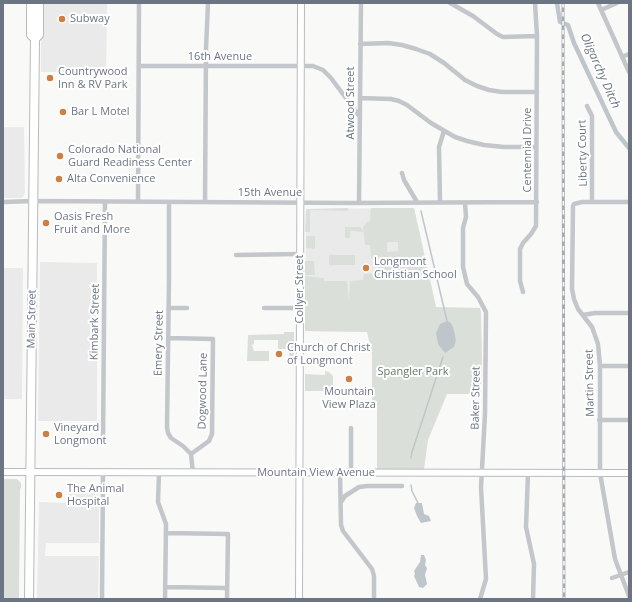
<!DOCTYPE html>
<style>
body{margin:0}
#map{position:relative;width:632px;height:602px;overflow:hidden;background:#f9f9f8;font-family:"Open Sans",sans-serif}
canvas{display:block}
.frame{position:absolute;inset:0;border:4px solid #6c7584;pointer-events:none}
</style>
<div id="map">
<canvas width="632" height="602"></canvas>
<div class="frame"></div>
</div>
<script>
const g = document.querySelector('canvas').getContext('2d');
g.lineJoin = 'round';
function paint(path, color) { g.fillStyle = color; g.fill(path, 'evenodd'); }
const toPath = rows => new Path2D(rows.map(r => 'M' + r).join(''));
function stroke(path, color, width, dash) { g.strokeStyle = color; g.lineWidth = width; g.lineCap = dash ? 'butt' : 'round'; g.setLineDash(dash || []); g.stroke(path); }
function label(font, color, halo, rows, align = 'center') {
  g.font = font + ' "Open Sans",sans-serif'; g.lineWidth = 4; g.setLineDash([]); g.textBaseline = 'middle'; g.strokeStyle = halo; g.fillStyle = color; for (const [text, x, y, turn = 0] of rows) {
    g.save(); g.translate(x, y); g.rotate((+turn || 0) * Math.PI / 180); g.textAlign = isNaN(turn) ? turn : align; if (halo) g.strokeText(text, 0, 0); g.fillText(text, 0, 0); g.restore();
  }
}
paint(toPath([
 [41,3,107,3,106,72,41,72],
 [3,127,24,127,25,193,22,198,3,198],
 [414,208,438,315,367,332,305,331,306,209],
 [40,262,97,263,97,421,38,421],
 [3,268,23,268,22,399,3,399],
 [68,492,99,493,99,543,46,543,45,556,99,556,98,599,37,599,39,502,68,503]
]), '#eaeaea');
paint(toPath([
 [348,208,348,211,310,210,310,232,305,232,306,209],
 [371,208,414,208,436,307,480,308,481,312,482,360,481,394,447,394,428,440,424,469,377,469,377,401,372,401,372,354,367,332,305,331,305,276,324,278,324,281,347,281,349,300,350,281,363,280,364,274,375,273,375,270,378,270,378,265,387,265,387,257,377,257,377,264,376,264,376,258,371,258,370,245,365,245,363,227,367,222,370,221],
 [387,242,398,242,398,251,387,252],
 [345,227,361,227,363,232,350,231,350,238,345,238],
 [306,236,315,236,315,249,306,248],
 [329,255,355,255,355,265,329,265],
 [305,261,314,261,315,275,305,275],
 [284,332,294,332,294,366,289,366,289,349,278,349,278,340,254,340,254,344,252,345,254,351,269,351,269,361,247,361,248,335,284,334],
 [325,371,329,372,333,376,333,388,329,391,305,391,305,374,325,375],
 [3,479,17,479,21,483,21,488,20,489,19,599,3,599]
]), '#dae0d9');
paint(toPath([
 [447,321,451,323,453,327,456,340,454,347,445,353,438,344,436,333,440,324],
 [416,503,422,503,424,514,429,516,431,521,421,523,417,516,414,508],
 [421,555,424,555,426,560,425,565,427,568,425,575,427,584,423,588,419,587,414,576,415,574,414,571,420,562]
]), '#bfc6cb');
stroke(toPath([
 [421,211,447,321],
 [411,458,412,452,443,357],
 [411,485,412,491,418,503]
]), '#bfc6cb', 1.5);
stroke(toPath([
 [557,3,560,22,568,25,574,43,616,132,629,148]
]), '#bfc6cb', 4.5);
const secondary = toPath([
 [3,472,629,473],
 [299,599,301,3]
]);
const highway = toPath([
 [31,3,31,35,35,39],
 [29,599,35,39,39,35,39,3]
]);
stroke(secondary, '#b8bbc0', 8);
stroke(highway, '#b8babe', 10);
stroke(toPath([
 [450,3,473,16,497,34,503,37,537,36],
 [598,3,629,72],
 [601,10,617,3],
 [360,44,388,43,402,45,416,49,430,54,444,63,465,80,477,86,489,90,502,92,537,92],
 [622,57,629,54],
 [139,66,313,66,323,70,331,78,360,117],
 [360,98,391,99,399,101,407,105,431,123,455,137,467,141,484,145,504,147,536,147],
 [587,106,592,116,592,202],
 [402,173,404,180,417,202],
 [3,202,33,201,352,203,537,202],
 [138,202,139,3],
 [169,202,169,279,167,427,168,433,171,438,183,446,191,454,193,473],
 [205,202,206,49,208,3],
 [359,202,361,3],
 [440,202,439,147,444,131],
 [629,202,582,202,574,204,573,206,572,289,574,299,578,309,592,327,598,344,600,366,600,473,615,559,629,596],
 [465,203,466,217,463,228,463,267,467,284,478,297,486,312,485,414,481,487,486,579,480,599],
 [236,255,300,254],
 [523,292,520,281,520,249,523,243,531,234,536,226,537,36,535,3],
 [169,308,187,308],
 [264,308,300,308],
 [583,315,595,313,629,313],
 [169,338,213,339,212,434,209,441,191,454],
 [600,366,629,366],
 [599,420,629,420],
 [103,443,105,202],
 [159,473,158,502,166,524,165,599],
 [340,473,341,525,343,531,372,569,374,576,374,599],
 [351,473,351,428],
 [528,473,526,527,534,564,533,599],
 [341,502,345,496,359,487,367,486,402,486],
 [166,533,228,534,227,599],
 [612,578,629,572],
 [165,587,227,588],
 [102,599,103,472]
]), '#c3c6ca', 4.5);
stroke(secondary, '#fff', 6);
stroke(highway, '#fff', 8);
const rail = toPath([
 [563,3,564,599]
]);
stroke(rail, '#a7aab0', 3);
stroke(rail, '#fff', 1.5, [4.5]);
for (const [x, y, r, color] of [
 [62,19,4,"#ce7f43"],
 [50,78,4,"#ce7f43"],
 [63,112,4,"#ce7f43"],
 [60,156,4,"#ce7f43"],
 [59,179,4,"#ce7f43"],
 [46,223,4,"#ce7f43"],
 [366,268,4,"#ce7f43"],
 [279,354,4,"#ce7f43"],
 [349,379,4,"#ce7f43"],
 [46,434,4,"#ce7f43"],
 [59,495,4,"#ce7f43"]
]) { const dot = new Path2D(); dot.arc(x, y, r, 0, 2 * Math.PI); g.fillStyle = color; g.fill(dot); stroke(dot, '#fff', 1.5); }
label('11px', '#6c7584', '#fff', [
 ["Subway",70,19],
 ["Countrywood",58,72],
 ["Inn & RV Park",58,85],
 ["Bar L Motel",71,112],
 ["Colorado National",68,150],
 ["Guard Readiness Center",68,163],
 ["Alta Convenience",67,179],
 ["Oasis Fresh",54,217],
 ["Fruit and More",54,230],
 ["Longmont",374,262],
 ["Christian School",374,275],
 ["Church of Christ",287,348],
 ["of Longmont",287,361],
 ["Mountain",349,392,"center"],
 ["View Plaza",349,405,"center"],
 ["Vineyard",54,428],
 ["Longmont",54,441],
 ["The Animal",67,489],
 ["Hospital",67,502]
], 'left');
label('11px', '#6c7584', '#fff', [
 ["16th Avenue",220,57],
 ["Atwood Street",351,103,-90],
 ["Centennial Drive",528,150,-90],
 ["Liberty Court",583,153,-91],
 ["15th Avenue",270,193],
 ["Collyer Street",300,289,-90],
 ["Main Street",32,319,-89],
 ["Kimbark Street",95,322,-89],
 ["Emery Street",159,343,-89],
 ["Martin Street",590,383,-91],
 ["Dogwood Lane",203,391,-89],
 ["Baker Street",476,398,-89],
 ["Mountain View Avenue",316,473]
]);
label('11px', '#676', '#fff', [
 ["Spangler Park",413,372]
]);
label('italic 12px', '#68747f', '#fff', [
 ["Oligarchy Ditch",600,71,66]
]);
</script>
